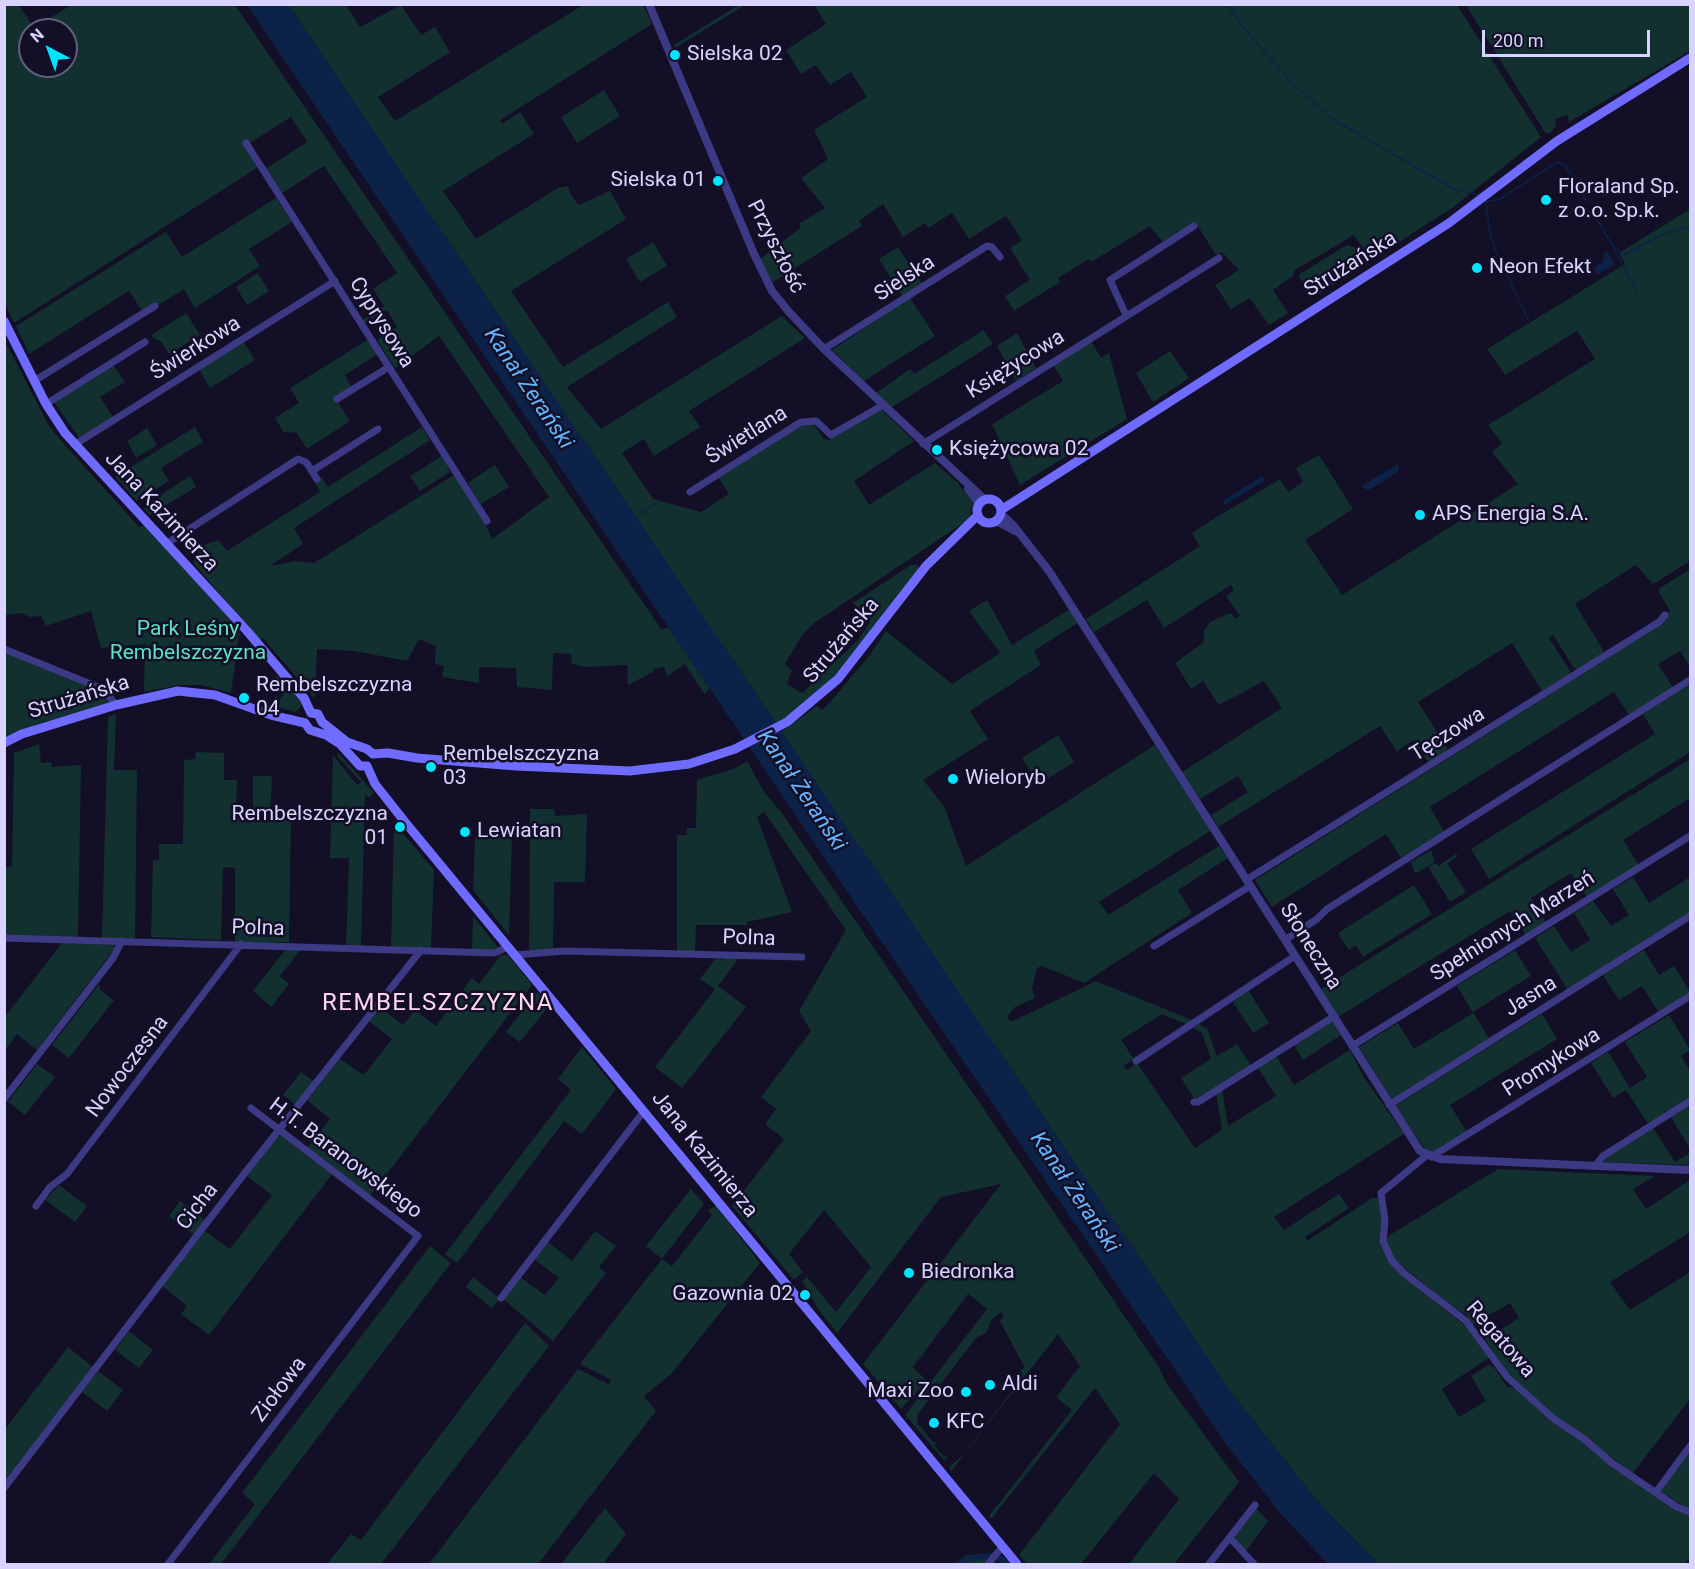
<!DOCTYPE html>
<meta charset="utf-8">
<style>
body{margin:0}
#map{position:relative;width:1695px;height:1569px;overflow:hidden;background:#130f26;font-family:Roboto,sans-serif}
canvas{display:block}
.frame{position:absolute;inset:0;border:6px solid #d9d4ff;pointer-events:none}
.north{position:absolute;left:18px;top:18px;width:60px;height:60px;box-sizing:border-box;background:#130f26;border:2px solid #625e7d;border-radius:50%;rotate:319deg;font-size:16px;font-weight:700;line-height:24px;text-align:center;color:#d9d4ff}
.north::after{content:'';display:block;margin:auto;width:21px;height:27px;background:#00e5ff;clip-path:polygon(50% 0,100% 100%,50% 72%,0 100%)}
.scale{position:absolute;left:1482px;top:30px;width:168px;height:27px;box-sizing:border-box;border:3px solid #d9d4ff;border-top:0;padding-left:8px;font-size:18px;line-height:21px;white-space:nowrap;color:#d9d4ff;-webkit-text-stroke:4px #130f26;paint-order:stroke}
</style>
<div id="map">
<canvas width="1695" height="1569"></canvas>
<div class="frame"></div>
<div class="north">N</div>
<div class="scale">200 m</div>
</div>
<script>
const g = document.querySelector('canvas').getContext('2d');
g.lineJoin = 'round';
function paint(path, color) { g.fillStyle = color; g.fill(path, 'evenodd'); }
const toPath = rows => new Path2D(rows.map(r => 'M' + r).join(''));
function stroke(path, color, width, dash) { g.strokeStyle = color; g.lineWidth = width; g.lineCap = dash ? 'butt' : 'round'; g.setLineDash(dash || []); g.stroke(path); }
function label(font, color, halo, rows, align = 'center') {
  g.font = font + ' Roboto,sans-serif'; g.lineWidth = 5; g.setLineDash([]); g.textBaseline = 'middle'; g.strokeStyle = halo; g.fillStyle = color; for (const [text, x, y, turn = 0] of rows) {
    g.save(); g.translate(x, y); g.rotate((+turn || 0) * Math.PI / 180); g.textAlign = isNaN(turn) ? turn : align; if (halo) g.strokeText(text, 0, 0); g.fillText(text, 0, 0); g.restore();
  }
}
paint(toPath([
 [740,4,745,5,675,48,674,45],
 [5,5,19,5,34,28,71,5,235,5,661,629,669,628,709,685,709,690,704,694,685,664,667,676,664,667,653,669,653,672,628,685,627,665,585,667,572,664,571,654,553,653,552,690,517,687,516,668,479,667,479,683,442,677,444,666,435,664,436,646,419,639,407,661,354,651,317,649,315,699,263,638,259,641,193,562,202,546,218,540,227,551,320,492,314,481,321,477,328,487,422,427,430,440,294,528,303,544,270,566,296,561,314,563,454,475,485,523,492,539,549,497,439,336,395,368,377,340,397,327,387,310,364,324,362,320,384,306,373,289,397,273,324,166,281,194,265,169,307,142,291,117,245,146,257,168,14,323,5,303],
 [30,30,66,30,66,66,30,66],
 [288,5,346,5,360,27,401,5,421,35,435,27,450,52,378,97,395,121,583,5,643,5,652,24,500,120,502,124,520,112,534,134,443,191,476,239,558,188,568,186,571,195,579,205,610,191,626,219,511,291,563,367,668,302,677,317,567,387,601,429,782,316,805,338,689,411,700,427,654,456,644,439,622,453,653,499,701,512,729,494,718,477,803,423,813,423,823,438,829,440,881,409,914,441,854,481,869,505,935,463,957,482,973,503,969,519,813,624,802,635,785,664,792,670,787,684,802,693,858,640,871,620,853,603,911,565,918,565,919,569,849,660,828,682,789,715,776,724],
 [814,5,1457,5,1541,137,1452,208,1371,260,1354,235,1295,270,1293,276,1273,290,1288,313,1269,325,1250,298,1231,309,1215,285,1239,270,1222,252,1216,255,1196,223,1163,243,1150,226,1091,262,1089,259,1058,278,1060,282,1014,311,1005,296,1030,280,1010,248,1022,240,1006,216,969,239,952,213,928,228,925,223,903,237,883,204,859,221,862,226,773,282,760,259,800,228,800,223,825,208,801,178,828,159,814,130,867,97,851,72,830,85,816,65,801,74,786,50,826,24],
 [1466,5,1690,5,1690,51,1569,122,1567,115,1555,119,1556,126,1551,132,1546,134],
 [604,90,620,116,577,143,561,117],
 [276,198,292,222,249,249,260,266,195,308,184,289,157,306,142,311,129,291,29,354,16,326,166,232,182,257],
 [1690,209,1690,561,1653,584,1636,565,1575,604,1603,650,1603,654,1577,669,1574,668,1553,635,1551,636,1549,638,1570,671,1569,675,1542,691,1512,643,1418,702,1447,748,1446,752,1429,763,1414,740,1397,751,1380,726,1218,827,1211,815,1248,792,1238,776,1200,799,1182,772,1282,708,1264,681,1219,705,1203,681,1191,689,1175,663,1204,642,1204,631,1210,622,1231,613,1235,619,1240,616,1226,596,1234,590,1231,585,1164,628,1147,600,1094,632,1086,619,1200,546,1192,533,1212,520,1280,479,1288,492,1303,482,1296,468,1319,455,1353,509,1305,540,1342,595,1518,484,1492,452,1502,443,1488,425,1595,359,1577,331,1505,375,1487,349,1625,264,1619,253],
 [653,242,667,266,640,282,626,259],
 [1347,245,1356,248,1366,263,1312,298,1299,277,1300,274],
 [898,247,922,284,902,296,879,259],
 [258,273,269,291,247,305,236,287],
 [910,298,935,336,864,381,832,350],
 [186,313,200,335,169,354,161,341,154,339,151,335],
 [984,330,993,344,892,407,876,393,910,369,914,374],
 [1017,333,1036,368,1016,381,997,346],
 [369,339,378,354,345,375,352,388,335,398,350,421,307,449,296,432,290,433,289,431,284,433,275,418,299,403,290,388],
 [243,341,255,360,210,388,199,369],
 [1091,341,1101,358,1109,353,1127,419,1020,485,992,424,1063,381,1053,365],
 [4,344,7,345,49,426,65,445,139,527,144,525,240,629,231,693,201,685,179,685,144,692,145,644,101,648,91,611,46,626,41,616,30,617,22,613,5,615],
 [1170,351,1189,378,1153,402,1136,373],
 [113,365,125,382,100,397,113,417,80,439,54,402],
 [195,427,203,442,161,468,169,481,137,501,115,477],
 [147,428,157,445,136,458,127,441],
 [443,455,450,472,420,491,410,476],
 [495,465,509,487,481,504,469,485,469,482],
 [190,476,196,487,150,515,144,509,160,495],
 [1690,569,1690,667,1680,651,1658,664,1673,688,1629,715,1614,692,1430,807,1444,832,1401,858,1386,834,1272,907,1255,880,1659,626,1670,611,1659,592,1660,588],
 [987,600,1012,645,1070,609,1079,622,1034,651,1041,665,970,711,988,739,923,780,944,806,966,866,1155,745,1212,830,1099,902,1108,915,1219,846,1228,858,1178,890,1192,913,1084,983,1042,966,1037,968,1032,988,1035,998,1015,1007,1007,1017,1011,1022,1096,981,1192,1020,1188,1025,1162,1014,1121,1040,1134,1059,1124,1066,1127,1070,1137,1063,1195,1148,1222,1130,1216,1093,1222,1090,1228,1126,1276,1096,1258,1068,1276,1056,1294,1085,1350,1050,1363,1076,1404,1134,1274,1217,1284,1230,1339,1194,1349,1208,1305,1237,1307,1241,1372,1198,1378,1198,1383,1221,1381,1242,1403,1276,1473,1332,1490,1357,1442,1389,1459,1417,1486,1401,1471,1376,1488,1365,1494,1367,1507,1387,1516,1388,1544,1414,1690,1515,1690,1557,1684,1564,1378,1564,1319,1503,1231,1392,781,732,817,706,822,710,831,701,870,655,886,631,952,684,1000,653,969,611],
 [5,651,102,692,110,703,37,724,5,739],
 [275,676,281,677,303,704,296,712,276,707,286,690],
 [1690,684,1690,752,1489,879,1471,849,1655,734,1643,714],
 [116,714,114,770,137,770,135,939,102,938,108,717],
 [1058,735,1074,762,1039,784,1022,758],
 [39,744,41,763,51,762,52,767,81,765,78,938,5,937,5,867,12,867,14,753],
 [196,752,224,753,224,780,237,780,236,813,253,813,253,776,272,776,270,815,291,815,289,942,235,943,235,868,223,867,221,940,151,937,153,860,159,860,159,844,183,844,184,760,195,759],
 [338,752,374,793,369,797,365,795,361,946,346,946,349,858,330,858,333,755,357,785,361,782,338,757],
 [1690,759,1690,798,1623,840,1639,865,1587,897,1571,873,1531,898,1546,923,1526,935,1510,911,1338,1017,1321,989],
 [747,761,764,792,781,812,1037,1187,1158,1366,1167,1384,1239,1482,1174,1564,1129,1564,1179,1499,1154,1473,1081,1564,1027,1564,1019,1555,1120,1424,1095,1388,991,1519,989,1516,1072,1410,1056,1397,1080,1366,1058,1334,951,1471,949,1467,963,1455,1022,1378,1021,1370,1025,1368,1000,1321,1004,1315,1001,1312,992,1319,987,1332,976,1338,918,1414,917,1423,933,1442,937,1442,934,1445,944,1457,948,1455,945,1461,905,1415,987,1309,968,1294,913,1367,927,1381,901,1409,863,1364,1001,1184,941,1197,837,1333,818,1309,802,1281,807,1277,836,1312,871,1267,824,1210,789,1254,803,1272,794,1280,732,1206,784,1139,765,1124,776,1109,761,1097,811,1031,799,1011,846,930,764,812,757,817,792,912,747,922,747,925,696,925,695,952,677,951,677,835,687,835,687,828,696,828,697,780,736,768],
 [530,809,554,809,555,816,587,814,585,882,554,882,553,951,529,953],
 [394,823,434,870,431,948,391,947],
 [475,837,512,838,509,935,473,890],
 [1431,850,1435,862,1417,873,1414,872,1411,862],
 [1456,854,1458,856,1447,863,1466,892,1450,902,1428,867,1436,863,1438,866],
 [1633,877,1649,903,1690,877,1690,913,1568,990,1535,938,1554,926,1571,952,1590,940,1574,913,1593,901,1611,926,1629,915,1613,889],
 [1414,885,1432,914,1363,957,1356,945,1349,950,1338,933],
 [473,916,497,946,496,952,472,950],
 [62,943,113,945,115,948,37,1050,17,1034,5,1050,4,1018],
 [301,949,280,976,289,984,271,1007,253,991,285,950],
 [1515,950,1531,976,1473,1012,1489,1039,1394,1098,1391,1098,1359,1047,1398,1023,1414,1049,1473,1013,1457,986],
 [1644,950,1659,975,1674,966,1690,992,1659,1013,1642,986,1619,1000,1603,975],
 [501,955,508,955,532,985,370,1196,307,1148,330,1119,307,1100,340,1059,364,1075,392,1039,369,1021,380,1007,403,1025,415,1010,436,1026,472,978,479,984],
 [717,957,723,960,724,958,739,958,718,986,746,1007,682,1088,655,1067,715,989,700,979],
 [99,984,100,990,114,1000,69,1058,52,1045],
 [1248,990,1269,1023,1253,1033,1233,1002],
 [537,992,549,1006,520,1042,506,1032],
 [1542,1014,1557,1039,1450,1105,1467,1132,1432,1152,1425,1149,1395,1106],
 [1669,1015,1690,1050,1681,1056,1690,1071,1690,1097,1648,1124,1626,1090,1613,1098,1591,1063,1608,1052,1630,1088,1647,1077,1625,1042],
 [1332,1021,1341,1035,1303,1060,1294,1045],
 [1199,1024,1207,1029,1217,1056,1237,1044,1251,1066,1196,1101,1181,1078,1211,1059,1202,1033,1193,1028],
 [582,1047,616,1089,582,1134,564,1121,457,1263,445,1254,571,1090,558,1079],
 [37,1064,55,1077,25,1115,8,1102],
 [301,1072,315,1082,297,1106,283,1095],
 [1688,1106,1690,1110,1690,1149,1671,1117],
 [1653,1128,1675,1162,1690,1153,1690,1165,1604,1162,1605,1158],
 [282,1135,333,1173,209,1335,181,1314,187,1306,162,1286,205,1231,230,1249,272,1195,247,1176,277,1136],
 [1498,1169,1655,1176,1633,1189,1646,1209,1690,1180,1690,1232,1610,1282,1630,1310,1690,1272,1690,1399,1633,1473,1548,1411,1506,1372,1485,1339,1519,1318,1510,1303,1472,1325,1467,1315,1450,1305,1395,1260,1385,1238],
 [59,1185,87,1206,75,1222,45,1200],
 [691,1189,704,1204,662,1259,672,1266,712,1215,708,1210,716,1206,760,1263,671,1374,644,1396,656,1411,538,1564,429,1564,578,1369,608,1384,611,1380,580,1364,662,1259,646,1246],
 [180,1201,205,1220,194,1235,169,1216],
 [595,1231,616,1246,599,1267,606,1273,553,1341,503,1299,520,1277,545,1295,559,1278,534,1259,547,1241,572,1261],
 [430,1246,451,1263,221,1564,209,1564,255,1504,242,1493],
 [473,1277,500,1299,492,1308,466,1287],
 [525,1323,549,1346,381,1564,327,1564,351,1534,361,1540],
 [129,1331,153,1350,139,1368,115,1350],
 [68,1347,93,1367,5,1482,5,1429],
 [98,1371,123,1390,107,1411,82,1392],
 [1690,1452,1690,1510,1660,1491],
 [605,1508,626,1534,603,1564,561,1564],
 [1256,1508,1268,1521,1246,1551,1235,1540,1235,1536],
 [967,1555,994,1555,990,1561,979,1564,954,1564]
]), '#12302f');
paint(toPath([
 [247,5,288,5,1231,1392,1319,1503,1378,1564,1328,1564,1280,1513,1224,1441,859,909],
 [1607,251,1615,264,1596,275,1595,267,1603,262,1604,253],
 [1398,464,1398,471,1390,477,1369,490,1363,488,1363,485],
 [1262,476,1265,480,1225,505,1223,501]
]), '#0c2248');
stroke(toPath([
 [1226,4,1247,32,1293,84,1334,120,1454,189,1479,195],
 [1486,202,1500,199,1557,162,1565,165,1587,202],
 [1486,203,1489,228,1496,252,1529,321],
 [1594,214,1612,245,1624,255,1667,232,1690,227],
 [1613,247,1638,293],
 [637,517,656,503]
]), '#0c2248', 1.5);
stroke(toPath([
 [999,1558,1008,1564],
 [960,1564,970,1558,992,1556]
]), '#0c2248', 6);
stroke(toPath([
 [246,143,487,521],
 [1126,315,1110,280,1194,226],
 [824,349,987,246,992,247,1000,257],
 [34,381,155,306],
 [337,399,389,367],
 [46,404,145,342],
 [923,444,1219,258],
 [74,445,335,281],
 [312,471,378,429],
 [690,492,801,422,816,421,831,435,883,405],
 [166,544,298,459,306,462,317,479],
 [4,649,103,689,116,705],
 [1246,880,1659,622,1665,615],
 [4,938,494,953,508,947],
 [1285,940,1317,919,1327,909,1690,680],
 [1154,946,1250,886],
 [515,955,564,951,802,957],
 [1352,1046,1690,836],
 [1136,1061,1295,956],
 [4,1099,113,958,122,941],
 [1194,1102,1198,1102,1333,1017],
 [1389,1105,1690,916],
 [1426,1156,1381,1193,1385,1220,1383,1241,1392,1261,1405,1274,1466,1321,1507,1377,1554,1419,1584,1439,1612,1463,1677,1507,1690,1512],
 [1431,1157,1690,996],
 [1595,1166,1603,1156,1690,1101],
 [36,1206,50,1187,67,1174,241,944],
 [501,1298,644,1111],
 [4,1488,244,1174,421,950],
 [1656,1492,1690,1446],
 [1230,1538,1254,1564],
 [168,1564,418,1236,251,1108],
 [988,1564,1003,1546],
 [1209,1564,1255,1505]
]), '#3d3a85', 7);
stroke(toPath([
 [649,4,754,254,772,291,789,312,824,349,984,499],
 [968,489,979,504],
 [1001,514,1013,525,1049,571,1420,1151,1440,1159,1690,1170],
 [996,521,1015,531]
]), '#3d3a85', 8);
stroke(toPath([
 [4,321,46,404,65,433,247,631,304,698,311,713],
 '977 511a12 12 0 1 1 24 0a12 12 0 1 1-24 0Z',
 [1001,510,1449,223,1557,141,1690,58],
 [311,713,318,714,322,722,347,742,367,749,373,754],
 [305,723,310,730,326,735,340,744,360,766,367,766],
 [4,743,22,734,116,705,178,691,215,695,271,715,305,723],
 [373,754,388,753,417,758,516,766,630,771,689,764,735,749,787,722,838,679,926,566,978,515],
 [367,766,375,784,405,822,1017,1564]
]), '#6f6bff', 9);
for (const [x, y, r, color] of [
 [675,55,6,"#00e5ff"],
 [718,181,6,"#00e5ff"],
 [1546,200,6,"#00e5ff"],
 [1477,268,6,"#00e5ff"],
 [937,450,6,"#00e5ff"],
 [1420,515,6,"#00e5ff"],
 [244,698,6,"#00e5ff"],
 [431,767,6,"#00e5ff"],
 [953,779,6,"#00e5ff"],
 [400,827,6,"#00e5ff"],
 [465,832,6,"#00e5ff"],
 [909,1273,6,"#00e5ff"],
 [805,1295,6,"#00e5ff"],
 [990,1385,6,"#00e5ff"],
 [966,1392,6,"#00e5ff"],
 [934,1423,6,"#00e5ff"]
]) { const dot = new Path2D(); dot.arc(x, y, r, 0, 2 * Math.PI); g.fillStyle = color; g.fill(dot); stroke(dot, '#130f26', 2); }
label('21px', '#d9d4ff', '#130f26', [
 ["Sielska 02",687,55],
 ["Sielska 01",706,181,"right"],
 ["Floraland Sp.",1558,188],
 ["z o.o. Sp.k.",1558,212],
 ["Neon Efekt",1489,268],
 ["Księżycowa 02",949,450],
 ["APS Energia S.A.",1432,515],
 ["Rembelszczyzna",256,686],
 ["04",256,710],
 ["Rembelszczyzna",443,755],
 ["03",443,779],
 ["Wieloryb",965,779],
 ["Rembelszczyzna",388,815,"right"],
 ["01",388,839,"right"],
 ["Lewiatan",477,832],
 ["Biedronka",921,1273],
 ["Gazownia 02",793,1295,"right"],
 ["Aldi",1002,1385],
 ["Maxi Zoo",954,1392,"right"],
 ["KFC",946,1423]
], 'left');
label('21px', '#d9d4ff', '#130f26', [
 ["Przyszłość",775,247,63],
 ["Strużańska",1351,265,-32],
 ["Sielska",905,279,-33],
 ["Cyprysowa",381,323,58],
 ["Świerkowa",196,349,-32],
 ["Księżycowa",1016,365,-32],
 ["Świetlana",747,436,-32],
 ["Jana Kazimierza",161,512,47],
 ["Strużańska",842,641,-50],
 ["Strużańska",79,698,-17],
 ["Tęczowa",1448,735,-32],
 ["Spełnionych Marzeń",1513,927,-32],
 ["Polna",258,929,2],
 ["Polna",749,939,2],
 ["Słoneczna",1310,947,58],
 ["Jasna",1531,997,-32],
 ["Promykowa",1552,1063,-32],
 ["Nowoczesna",128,1067,-53],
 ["Jana Kazimierza",704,1155,51],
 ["H.T. Baranowskiego",345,1159,37],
 ["Cicha",198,1207,-52],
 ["Regatowa",1500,1340,49],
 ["Ziołowa",280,1390,-53]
]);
label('21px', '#5fe0c0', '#130f26', [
 ["Park Leśny",188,630],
 ["Rembelszczyzna",188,654]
]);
label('italic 22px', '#62b6ff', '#130f26', [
 ["Kanał Żerański",528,389,56],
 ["Kanał Żerański",801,791,56],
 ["Kanał Żerański",1074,1193,56]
]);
g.letterSpacing = '1.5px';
label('24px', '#ffd6f0', '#130f26', [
 ["REMBELSZCZYZNA",438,1004]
]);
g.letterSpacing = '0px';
</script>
